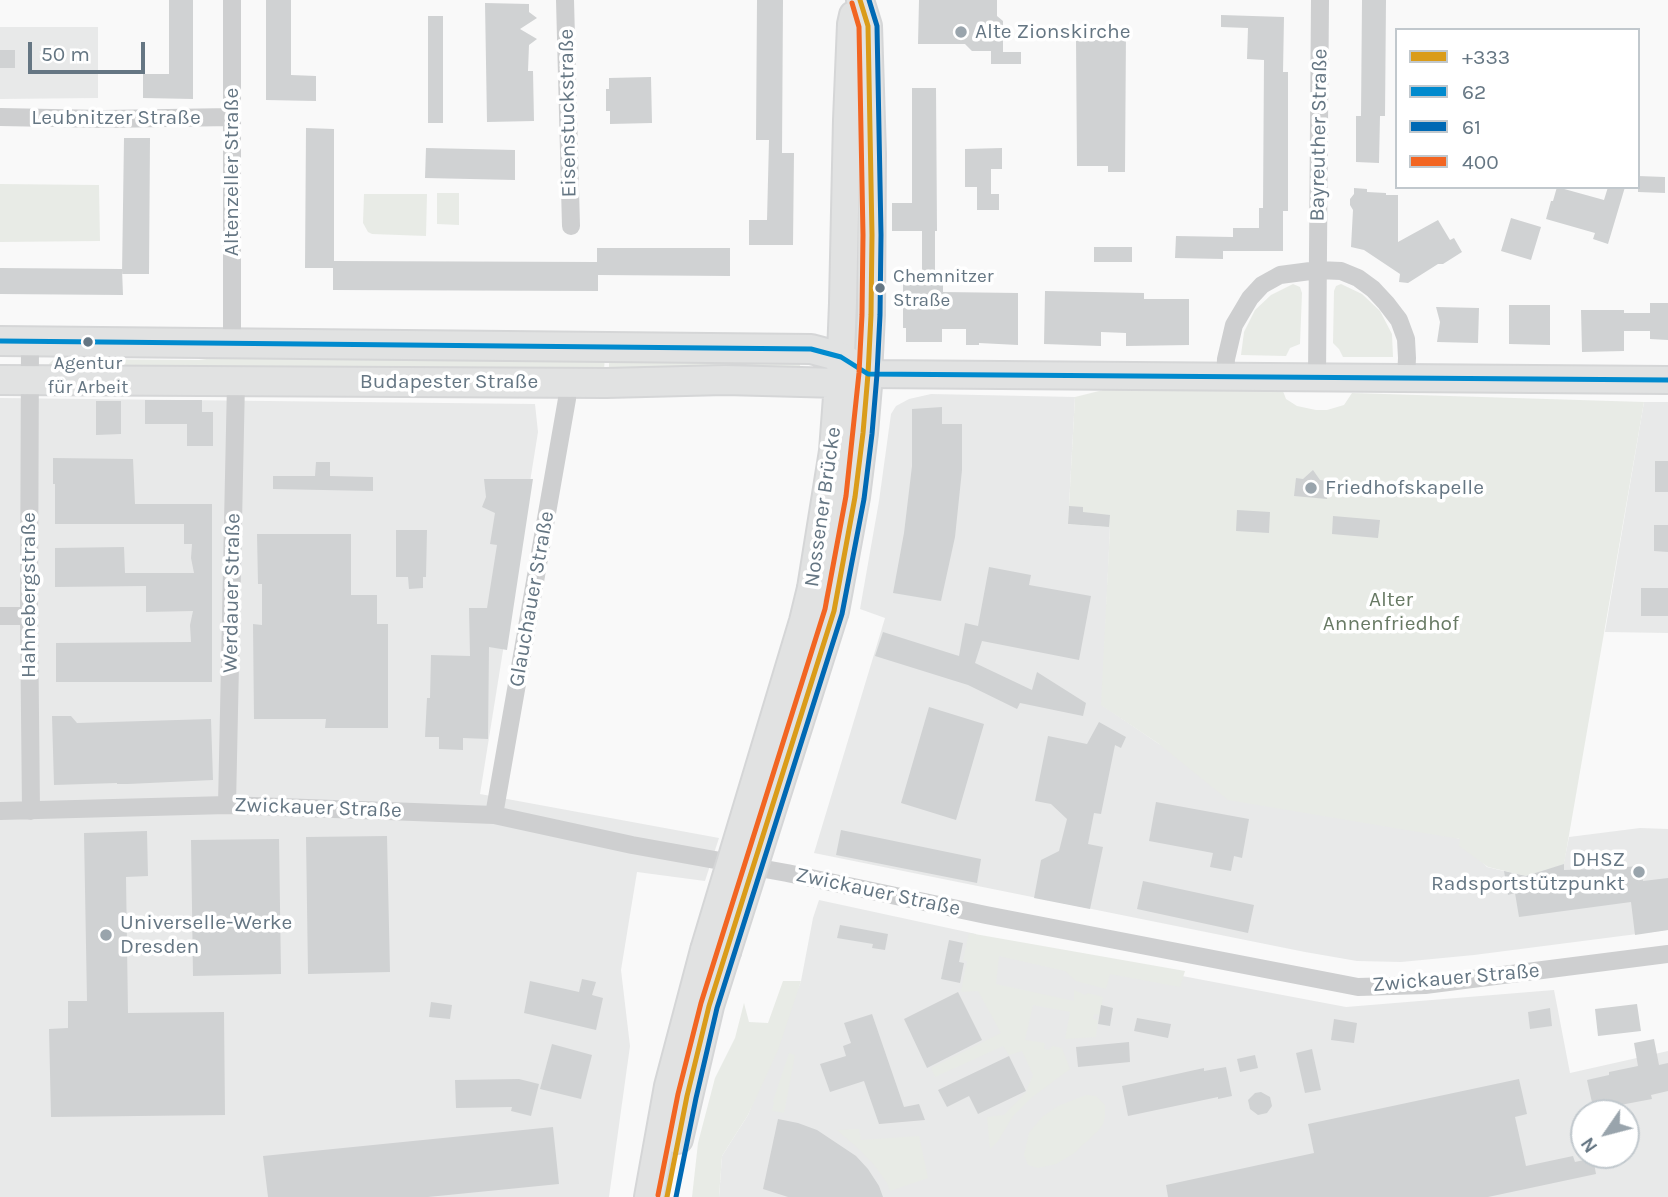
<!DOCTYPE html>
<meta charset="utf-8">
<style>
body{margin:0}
#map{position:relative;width:1668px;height:1197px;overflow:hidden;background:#f9f9f9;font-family:Karla,sans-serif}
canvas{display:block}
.legend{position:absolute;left:1395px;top:28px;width:245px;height:161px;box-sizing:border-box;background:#fff;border:2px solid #c1c8cd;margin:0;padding:9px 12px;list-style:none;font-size:21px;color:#657683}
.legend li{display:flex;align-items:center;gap:14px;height:35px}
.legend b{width:35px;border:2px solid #c1c8cd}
.north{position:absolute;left:1570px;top:1099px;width:70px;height:70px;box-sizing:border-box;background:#fff;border:2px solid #c1c8cd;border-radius:50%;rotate:235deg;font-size:19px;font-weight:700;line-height:28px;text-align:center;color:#657683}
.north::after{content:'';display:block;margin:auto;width:24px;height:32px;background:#99a4ac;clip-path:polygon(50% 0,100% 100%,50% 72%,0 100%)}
.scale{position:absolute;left:28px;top:42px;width:117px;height:32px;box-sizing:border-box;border:4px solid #657683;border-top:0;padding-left:9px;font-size:21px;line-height:24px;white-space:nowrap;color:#657683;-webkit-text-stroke:5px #fff;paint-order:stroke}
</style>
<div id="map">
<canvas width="1668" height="1197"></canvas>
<ul class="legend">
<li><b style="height:9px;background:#da9c1a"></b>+333</li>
<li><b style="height:9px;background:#008ace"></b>62</li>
<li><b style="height:9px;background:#0069b4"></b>61</li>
<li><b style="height:9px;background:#f26522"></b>400</li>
</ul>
<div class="north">N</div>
<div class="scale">50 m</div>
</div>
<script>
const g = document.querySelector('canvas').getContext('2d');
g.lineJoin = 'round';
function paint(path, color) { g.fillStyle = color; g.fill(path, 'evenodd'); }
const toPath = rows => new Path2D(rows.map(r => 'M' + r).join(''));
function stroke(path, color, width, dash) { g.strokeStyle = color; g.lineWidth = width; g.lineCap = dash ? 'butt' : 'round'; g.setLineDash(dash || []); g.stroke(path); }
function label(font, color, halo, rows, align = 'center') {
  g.font = font + ' Karla,sans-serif'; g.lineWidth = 7; g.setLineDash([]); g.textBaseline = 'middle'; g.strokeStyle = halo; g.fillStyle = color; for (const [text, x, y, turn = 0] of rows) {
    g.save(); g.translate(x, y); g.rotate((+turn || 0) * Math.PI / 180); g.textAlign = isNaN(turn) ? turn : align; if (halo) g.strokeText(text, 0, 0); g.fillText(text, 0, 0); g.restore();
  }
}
paint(toPath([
 [0,27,98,27,98,98,0,99],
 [931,394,1075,397,1068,524,1110,527,1102,705,1159,744,1460,839,1487,867,1525,876,1564,862,1569,837,1640,828,1668,829,1668,930,1474,955,1401,962,1357,961,1305,952,814,853,885,618,860,609,879,501,891,414,896,406,909,399],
 [0,398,535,404,538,432,480,794,719,838,705,881,637,872,621,970,630,1046,609,1197,0,1197],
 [1644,402,1668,402,1668,633,1605,632],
 [819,900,976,934,976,937,1346,1007,1554,990,1570,1073,1668,1051,1668,1197,719,1197,722,1156,748,1115,801,981,813,918],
 [1584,1113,1626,1113,1626,1155,1584,1155]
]), '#e8e9e9');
paint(toPath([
 [0,184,99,185,100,241,0,242],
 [437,193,459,193,459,225,437,224],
 [364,194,427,194,426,236,372,234,368,232,363,223],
 [1293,284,1300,287,1302,293,1300,344,1290,348,1286,356,1241,355,1244,332,1255,310,1271,295],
 [1341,284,1362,294,1380,311,1392,334,1393,357,1343,357,1339,349,1333,343,1334,291,1336,286],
 [242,354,508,356,508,360,511,360,605,356,604,370,50,367,49,364,53,360,57,359,199,360],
 [609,356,800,358,800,366,657,366,609,370],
 [1103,390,1283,391,1286,399,1297,406,1316,410,1327,410,1344,405,1352,393,1644,402,1564,864,1526,876,1488,867,1459,846,1460,839,1228,800,1159,744,1101,705,1110,527,1068,524,1075,397],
 [969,933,1185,971,1180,987,1110,974,1106,989,1076,981,1065,971,999,956,996,984,1074,1001,1074,990,1085,995,1088,993,1103,997,1100,1015,1094,1014,1093,1019,1098,1020,1096,1037,1065,1039,1070,1012,1033,1005,1025,1040,1045,1043,1044,1049,1050,1050,1052,1046,1062,1048,1070,1069,1031,1098,1013,1116,998,1141,990,1149,987,1117,1004,1115,1026,1092,1033,1075,1022,1051,1009,1055,1003,1046,935,1077,931,1068,1001,1033,978,991,961,992,967,961,963,960],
 [783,981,801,981,778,1050,748,1115,722,1156,719,1197,692,1197,698,1143,715,1078,735,1038,744,1003,749,1022,768,1023],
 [789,1053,795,1055,784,1113,772,1111,774,1103,773,1101],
 [1086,1095,1096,1096,1105,1105,1105,1116,1103,1124,1098,1131,1073,1154,1056,1164,1038,1168,1028,1165,1024,1155,1029,1133,1042,1117,1058,1106],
 [859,1129,861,1140,919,1136,928,1178,890,1191,887,1183,875,1166,860,1150,837,1130]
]), '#e8ebe6');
paint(toPath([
 [169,0,193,0,193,99,143,98,143,74,169,74],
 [266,0,291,0,291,75,316,76,316,101,266,100],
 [757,0,783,0,782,153,794,153,793,245,749,245,749,220,767,220,769,140,756,140],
 [919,0,997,0,997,16,1003,21,1003,52,1021,52,1021,64,991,64,991,51,972,51,965,44,918,44],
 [1362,0,1386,0,1385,116,1380,116,1379,163,1356,162,1356,116,1361,116],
 [485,3,529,4,529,12,537,18,520,29,537,39,529,45,528,71,533,71,534,121,487,122],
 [1221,15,1284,17,1283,72,1288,72,1288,211,1283,211,1283,251,1223,251,1223,259,1175,258,1176,236,1233,237,1233,228,1259,228,1259,208,1263,208,1264,60,1247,59,1248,28,1221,27],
 [428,16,443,16,443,123,428,123],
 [1109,31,1126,31,1125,172,1108,172,1108,166,1077,166,1076,40,1109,40],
 [0,50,15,50,15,68,0,68],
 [651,77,652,123,610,124,610,111,606,111,606,89,609,89,609,78],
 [912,88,936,88,937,231,935,231,935,277,943,277,943,292,1018,293,1018,345,979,343,979,345,966,345,966,329,942,329,942,342,906,342,906,328,903,328,903,277,922,277,922,231,892,231,892,203,912,203],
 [306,128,334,129,334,261,597,262,597,248,730,248,730,276,598,275,598,291,333,290,333,268,305,268],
 [124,138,150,138,149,274,122,274],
 [426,148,515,150,515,180,425,178],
 [1002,148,1002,169,991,169,991,194,999,194,999,210,977,210,977,187,965,187,965,149],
 [1638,176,1665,177,1665,193,1638,192],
 [1557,187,1604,200,1608,187,1625,187,1608,244,1593,239,1595,233,1546,219,1551,201,1553,201],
 [1354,188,1367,189,1367,192,1386,193,1386,195,1398,195,1398,242,1438,220,1450,240,1454,238,1462,252,1443,264,1438,264,1408,283,1399,282,1400,274,1364,250,1351,247,1353,210,1350,205,1350,199,1354,194],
 [1511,218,1541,227,1531,260,1501,251],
 [1094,247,1132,247,1132,262,1094,262],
 [0,268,122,269,123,295,0,294],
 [1045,291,1144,293,1144,299,1189,299,1189,345,1126,346,1126,333,1101,332,1101,346,1044,344],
 [1650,303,1668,303,1668,340,1650,339,1650,331,1624,331,1624,351,1582,352,1581,310,1624,310,1624,313,1650,313],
 [1509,305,1550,305,1550,345,1509,344],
 [1436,307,1479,308,1478,343,1437,342,1440,322],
 [145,400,202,400,202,412,213,412,213,446,187,446,187,424,145,424],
 [96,401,121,401,121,434,96,435],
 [942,407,942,424,962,424,962,470,955,537,941,601,893,593,904,533,912,466,912,409],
 [53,458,133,459,135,504,212,504,212,682,56,682,56,643,191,642,190,625,193,611,146,612,146,586,55,587,55,548,124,547,125,573,194,573,191,558,192,544,184,544,184,524,55,524,55,484,53,484],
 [1655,461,1668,461,1668,492,1655,492],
 [316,462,330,462,330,476,373,477,373,491,273,489,273,476,315,476],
 [1313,470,1320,480,1328,481,1327,499,1294,496,1296,478,1303,479],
 [484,479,533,479,507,650,489,647,488,739,463,738,463,750,439,749,439,737,425,737,427,698,430,698,431,655,470,656,469,608,487,608,497,545,490,544,495,513,482,507,486,497],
 [1069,506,1083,507,1083,512,1110,515,1109,527,1068,524],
 [1237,510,1270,512,1269,533,1236,531],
 [1333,516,1380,520,1378,538,1332,534],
 [1654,525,1668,525,1668,552,1654,551],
 [396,530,427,530,426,577,423,577,423,588,409,589,408,577,396,577],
 [257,534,351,534,351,595,377,595,377,624,388,624,388,728,325,728,326,719,254,719,253,624,262,625,262,584,258,584],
 [989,567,1031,575,1029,585,1091,596,1079,660,982,641,975,663,1032,690,1037,672,1086,703,1083,716,1020,703,1017,709,968,685,875,656,883,632,959,656,965,623,978,626],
 [1641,588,1668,588,1668,616,1641,616],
 [929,707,984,724,956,820,901,803],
 [52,716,71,716,77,723,211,719,213,780,128,784,117,784,117,783,54,785],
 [1099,722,1126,737,1121,748,1115,745,1101,814,1094,813,1088,844,1103,847,1090,909,1034,898,1041,860,1059,851,1067,819,1051,804,1035,801,1048,736,1087,744],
 [1156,802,1249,819,1242,858,1234,856,1231,871,1210,867,1213,853,1149,841],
 [841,830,981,859,977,883,836,855],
 [147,831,148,876,126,877,128,1013,224,1012,225,1115,51,1117,49,1029,68,1028,68,1001,87,1001,84,833],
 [387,836,390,972,308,974,306,837],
 [279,839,281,974,193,976,191,840],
 [1564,864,1564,870,1594,869,1641,866,1643,881,1668,878,1668,930,1635,935,1631,902,1519,917,1515,893,1508,895,1504,871,1526,876],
 [1143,881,1254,905,1248,933,1137,909],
 [840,925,888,934,885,950,872,948,873,944,837,938],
 [949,940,963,943,959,962,964,963,960,983,941,979],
 [582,979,596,982,592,995,603,998,596,1030,524,1013,530,981,579,992],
 [958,992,982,1040,927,1068,904,1019],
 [431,1002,452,1005,450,1019,429,1017],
 [1637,1004,1641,1031,1598,1036,1595,1009],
 [1101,1005,1113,1008,1110,1026,1098,1024],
 [1550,1008,1552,1026,1530,1029,1528,1012],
 [872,1014,904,1107,919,1104,925,1120,879,1124,864,1081,830,1092,820,1064,846,1056,843,1046,851,1043,844,1023],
 [1137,1018,1171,1024,1168,1038,1134,1031],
 [1334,1019,1357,1023,1354,1043,1331,1040],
 [1654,1039,1659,1065,1668,1063,1668,1091,1651,1095,1652,1099,1615,1106,1614,1103,1593,1107,1587,1080,1609,1075,1609,1072,1638,1066,1634,1043],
 [1129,1042,1130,1062,1078,1067,1076,1047],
 [552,1044,592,1055,581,1099,540,1089],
 [1312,1049,1321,1090,1305,1093,1296,1053],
 [1255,1055,1258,1068,1240,1072,1237,1059],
 [1009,1056,1026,1091,978,1114,969,1096,947,1107,938,1090],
 [1226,1067,1232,1096,1218,1099,1218,1097,1128,1116,1122,1086,1204,1068,1204,1071],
 [519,1079,539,1084,531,1116,511,1111,512,1107,456,1108,455,1080],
 [1519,1079,1527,1114,1515,1117,1526,1166,1573,1156,1575,1162,1593,1158,1596,1174,1488,1197,1168,1197,1166,1185,1314,1153,1308,1124],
 [1261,1092,1270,1097,1272,1106,1267,1113,1258,1115,1250,1109,1248,1100,1255,1093],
 [778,1119,798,1123,817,1130,856,1156,868,1169,879,1186,883,1197,788,1197,763,1189],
 [553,1127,559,1184,428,1197,268,1197,263,1156]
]), '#d0d2d3');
const secondary = toPath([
 [860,0,868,26,872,154,871,315,868,374,1668,380],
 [840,379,843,303,847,120,851,24,853,15]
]);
const primary = toPath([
 [0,341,811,349,841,357,868,374],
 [0,380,606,383,725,380,839,383,868,374],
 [812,588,834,451,839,383],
 [834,611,855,497,863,433,868,374],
 [678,1139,709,1006,726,952],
 [649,1197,669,1086,705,950]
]);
stroke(secondary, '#d5d6d7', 30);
stroke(primary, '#d5d6d7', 32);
stroke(toPath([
 [232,0,232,343],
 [565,0,571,226],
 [0,117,104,119,232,117],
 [30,342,29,616,31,811],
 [1225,377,1226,359,1234,325,1250,298,1262,285,1280,275,1318,270,1341,271,1358,278,1373,289,1386,303,1399,320,1406,339,1407,358,1406,378],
 [1317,377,1320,0],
 [0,616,29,616],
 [227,805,236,382],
 [0,811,227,805,494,815,632,845,787,873,986,915,1358,987,1425,985,1668,954],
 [494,815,567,399,567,382]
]), '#cecfd0', 18);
stroke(secondary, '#e1e2e2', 26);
stroke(primary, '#e1e2e2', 28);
const primaryBridge = toPath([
 [705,950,804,621,812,588],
 [726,952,834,611]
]);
stroke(primaryBridge, '#d5d6d7', 32, []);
stroke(primaryBridge, '#e1e2e2', 28);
stroke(toPath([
 [667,1197,687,1096,709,1006,834,611,855,497,863,433,868,374,871,315,872,235,868,26,860,0]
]), '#da9c1a', 5);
stroke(toPath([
 [0,341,811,349,841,357,868,374,1668,380]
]), '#008ace', 5);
stroke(toPath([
 [676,1197,696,1098,717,1008,842,614,864,499,872,434,877,374,880,315,881,235,877,26,869,0]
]), '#0069b4', 5);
stroke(toPath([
 [658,1195,678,1094,701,1003,825,609,846,496,859,373,862,315,863,235,859,27,852,3]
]), '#f26522', 5);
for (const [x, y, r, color] of [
 [961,32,7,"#99a4ac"],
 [880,288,6,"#657683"],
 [88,342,6,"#657683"],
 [1311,488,7,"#99a4ac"],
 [1639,872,7,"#99a4ac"],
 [106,935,7,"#99a4ac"]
]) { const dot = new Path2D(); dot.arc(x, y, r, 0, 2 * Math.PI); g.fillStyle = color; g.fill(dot); stroke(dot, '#fff', 2.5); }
label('19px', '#657683', '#fff', [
 ["Chemnitzer",893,277],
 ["Straße",893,301],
 ["Agentur",88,364,"center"],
 ["für Arbeit",88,388,"center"]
], 'left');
label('21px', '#657683', '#fff', [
 ["Alte Zionskirche",975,32],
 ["Friedhofskapelle",1325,488],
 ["DHSZ",1625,860,"right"],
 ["Radsportstützpunkt",1625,884,"right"],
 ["Universelle-Werke",120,923],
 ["Dresden",120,947]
], 'left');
label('21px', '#657683', '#fff', [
 ["Eisenstuckstraße",568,113,-91],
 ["Leubnitzer Straße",116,118],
 ["Bayreuther Straße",1319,135,-89],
 ["Altenzeller Straße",232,172,-90],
 ["Budapester Straße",449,382],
 ["Nossener Brücke",823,507,-82],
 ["Werdauer Straße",232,593,-89],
 ["Hahnebergstraße",29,595,-90],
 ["Glauchauer Straße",532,599,-80],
 ["Zwickauer Straße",318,808,2],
 ["Zwickauer Straße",878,892,12],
 ["Zwickauer Straße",1456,978,-5]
]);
label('21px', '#687a64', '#fff', [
 ["Alter",1391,600],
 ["Annenfriedhof",1391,624]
]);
</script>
